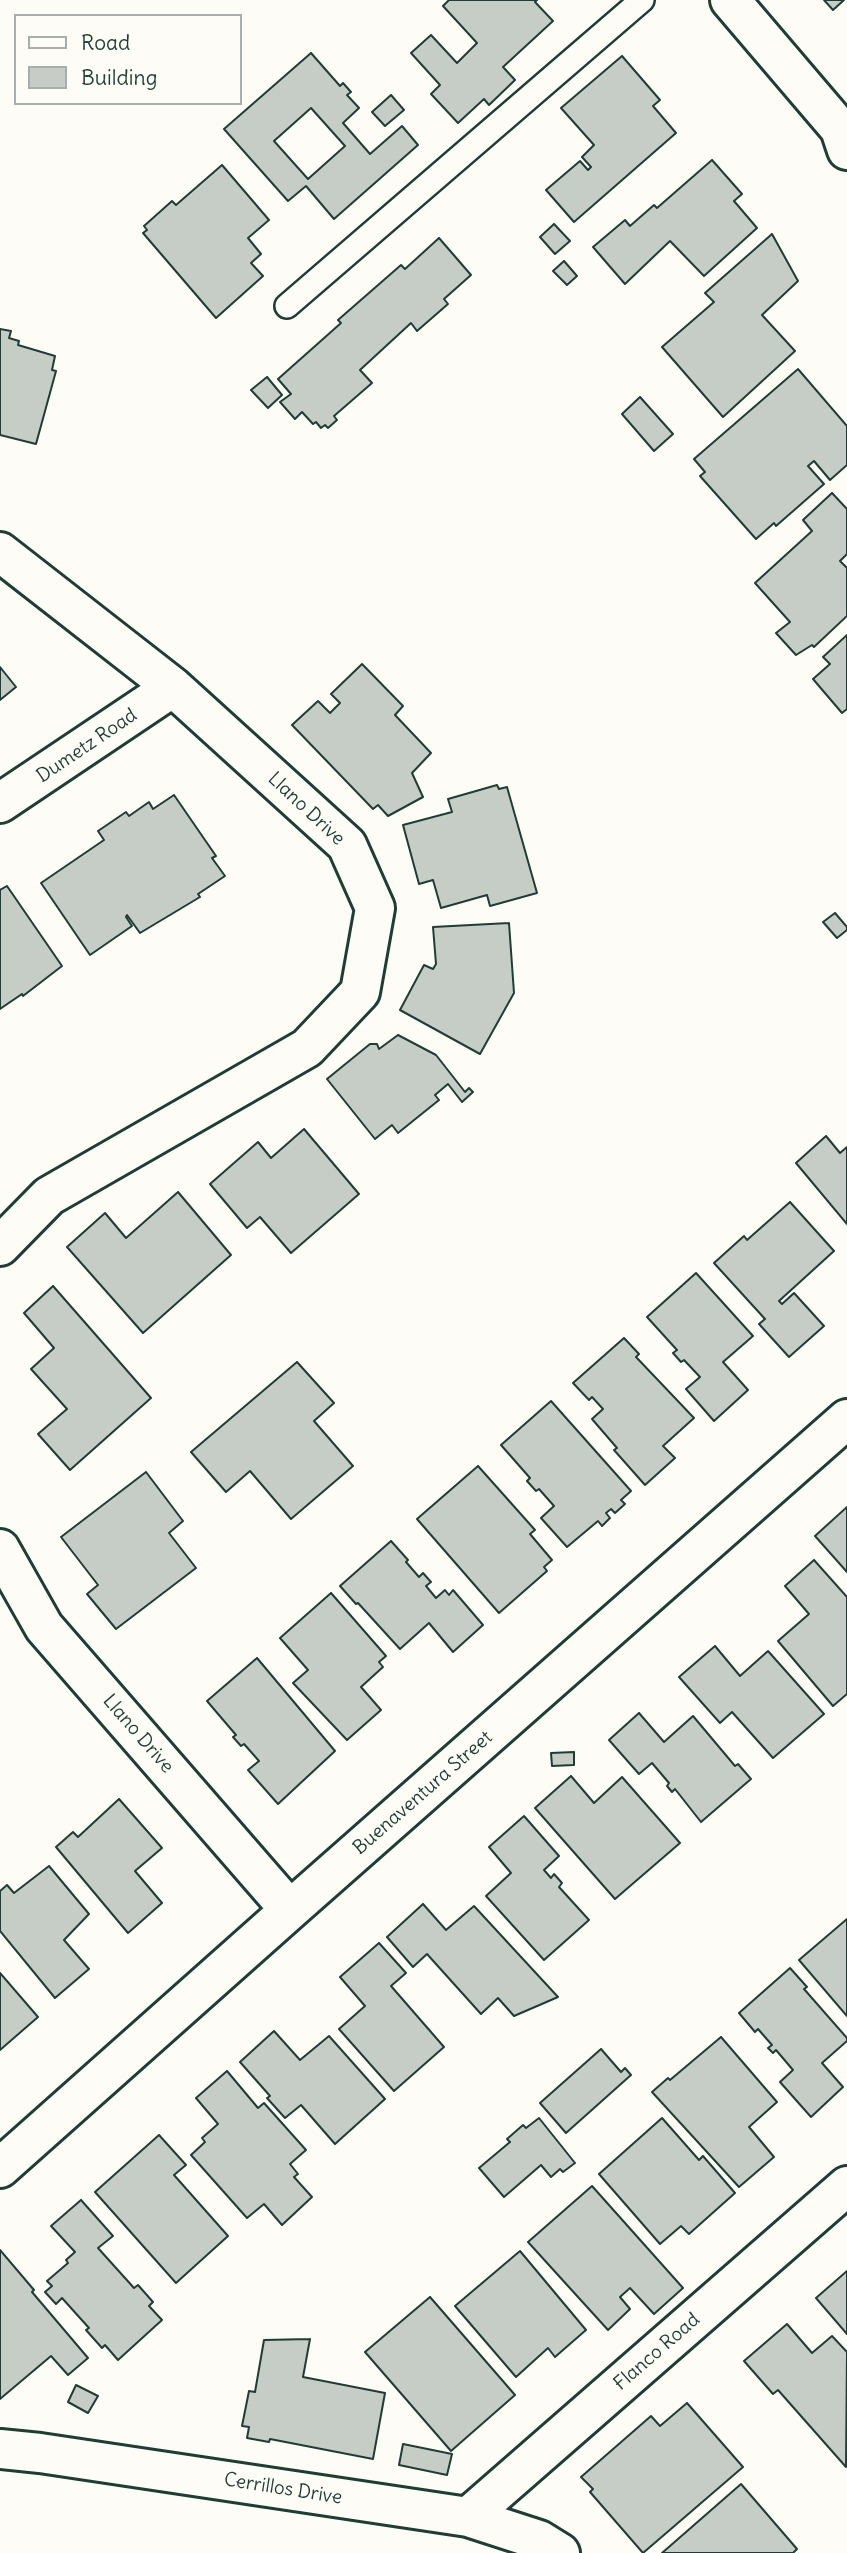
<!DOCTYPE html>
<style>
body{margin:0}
#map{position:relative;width:847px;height:2553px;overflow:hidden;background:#fdfcf7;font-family:Delius,sans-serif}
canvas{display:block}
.legend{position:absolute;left:14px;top:14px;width:228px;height:91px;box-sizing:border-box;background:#fdfcf7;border:2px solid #a4b0a9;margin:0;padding:9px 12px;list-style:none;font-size:21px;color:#1f3d34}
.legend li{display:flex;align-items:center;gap:14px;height:35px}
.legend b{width:35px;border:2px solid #a4b0a9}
</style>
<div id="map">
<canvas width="847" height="2553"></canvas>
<ul class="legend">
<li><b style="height:9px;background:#fdfcf7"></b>Road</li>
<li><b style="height:19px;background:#c6cdc7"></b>Building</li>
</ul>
</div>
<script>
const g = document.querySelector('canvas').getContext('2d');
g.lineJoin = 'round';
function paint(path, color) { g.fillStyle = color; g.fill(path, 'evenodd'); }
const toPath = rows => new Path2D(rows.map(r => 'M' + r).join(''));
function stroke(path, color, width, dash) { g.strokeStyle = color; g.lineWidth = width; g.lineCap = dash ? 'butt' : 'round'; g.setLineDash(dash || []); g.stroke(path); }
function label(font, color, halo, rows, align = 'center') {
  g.font = font + ' Delius,sans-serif'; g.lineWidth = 6; g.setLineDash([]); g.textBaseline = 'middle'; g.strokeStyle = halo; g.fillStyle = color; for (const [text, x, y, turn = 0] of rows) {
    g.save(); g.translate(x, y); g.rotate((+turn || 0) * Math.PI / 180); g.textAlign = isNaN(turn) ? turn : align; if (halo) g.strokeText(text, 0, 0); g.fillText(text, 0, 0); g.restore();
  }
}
const building = toPath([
 [449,0,537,0,535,2,553,21,503,67,515,80,489,105,484,99,458,123,431,94,440,85,411,53,431,35,457,63,477,43,443,6,449,0],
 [824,0,844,0,833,10,824,0],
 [311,53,340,86,343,83,351,92,347,95,359,108,343,123,370,154,402,126,418,145,334,219,306,186,288,201,224,129,311,53],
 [311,108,345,146,308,179,274,141,311,108],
 [622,56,660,100,653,106,676,133,574,222,546,190,580,161,588,170,591,167,582,157,594,145,561,108,622,56],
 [391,95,404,110,385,126,372,112,391,95],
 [712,160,742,194,734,201,757,228,704,276,670,241,625,284,593,247,625,220,630,226,654,205,657,208,712,160],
 [222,165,269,220,248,238,261,254,251,263,263,276,216,318,143,233,147,230,144,226,172,201,176,205,222,165],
 [554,224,570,241,555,254,540,237,554,224],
 [772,234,798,281,762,315,795,351,723,417,662,347,714,302,705,293,772,234],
 [439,238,471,275,444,299,448,304,417,331,411,323,360,370,372,383,334,416,337,420,328,428,325,425,321,428,316,422,313,424,302,412,295,419,280,402,291,394,278,379,341,323,338,320,401,265,405,269,439,238],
 [564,261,577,276,567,285,553,271,564,261],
 [0,329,11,331,9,338,19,341,18,345,55,356,52,370,56,371,36,444,0,435,0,329],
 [798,369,847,426,847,465,830,480,814,461,808,466,824,484,776,526,774,523,756,539,700,476,705,472,694,459,798,369],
 [267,377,282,395,268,408,251,390,267,377],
 [640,397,673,434,654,451,622,414,640,397],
 [832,493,847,509,847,554,840,561,847,568,847,616,814,647,812,645,796,655,776,633,790,622,755,583,812,531,803,520,832,493],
 [847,635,847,709,842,713,813,679,830,664,823,657,847,635],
 [362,664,403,706,395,715,431,753,412,773,423,797,388,816,378,805,373,809,292,725,318,701,330,713,340,703,331,694,362,664],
 [0,667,16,687,0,700,0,667],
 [497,785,499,789,507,787,537,893,490,906,487,895,441,908,433,880,419,884,403,825,452,812,448,799,497,785],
 [174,795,216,856,212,858,225,876,198,894,200,897,140,933,127,915,126,917,132,926,90,955,41,883,104,840,98,831,126,812,129,816,149,802,153,809,174,795],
 [7,886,62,966,23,996,22,994,0,1009,0,890,7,886],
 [835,913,847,927,847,930,837,938,823,922,835,913],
 [509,923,514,993,480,1054,400,1010,424,965,433,969,436,964,433,927,509,923],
 [398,1035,436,1055,465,1092,469,1088,473,1092,462,1102,448,1084,435,1095,439,1100,398,1133,392,1125,375,1139,327,1079,370,1044,377,1044,379,1049,398,1035],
 [304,1129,359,1194,291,1253,260,1217,247,1228,210,1184,258,1142,271,1158,304,1129],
 [826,1136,840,1153,847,1147,847,1224,796,1163,826,1136],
 [178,1192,231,1255,143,1333,67,1247,105,1213,126,1238,178,1192],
 [790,1202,834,1251,779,1301,782,1304,794,1293,824,1326,789,1357,759,1324,765,1319,714,1263,744,1236,747,1240,790,1202],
 [696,1273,753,1336,723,1362,748,1390,714,1421,686,1389,700,1377,684,1360,681,1362,673,1353,677,1350,647,1317,696,1273],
 [53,1286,151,1398,70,1470,38,1434,67,1409,31,1369,54,1348,24,1313,53,1286],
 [624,1338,639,1354,636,1357,694,1418,663,1446,675,1458,645,1485,614,1450,617,1448,592,1419,603,1409,592,1397,589,1400,573,1383,624,1338],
 [297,1362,334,1403,314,1421,353,1466,291,1519,250,1471,226,1492,191,1452,297,1362],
 [551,1401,631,1491,621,1500,625,1504,615,1513,611,1509,606,1513,610,1518,602,1526,598,1521,567,1547,541,1518,554,1506,539,1489,536,1491,527,1481,530,1478,501,1445,551,1401],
 [478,1466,535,1530,530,1534,552,1560,544,1567,547,1571,499,1613,417,1519,478,1466],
 [146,1472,183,1521,169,1533,196,1568,116,1629,87,1594,98,1585,61,1537,146,1472],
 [847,1507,847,1572,815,1536,847,1507],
 [391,1541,408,1560,406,1562,419,1577,423,1573,431,1582,426,1586,436,1598,445,1590,449,1595,453,1590,483,1625,453,1652,429,1623,400,1649,358,1603,356,1604,340,1586,391,1541],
 [814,1560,847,1597,847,1694,833,1706,778,1641,809,1614,785,1586,814,1560],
 [331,1593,386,1656,379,1662,383,1667,361,1687,381,1710,347,1740,293,1683,308,1670,280,1638,331,1593],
 [715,1646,740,1676,768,1651,824,1714,773,1758,732,1712,720,1723,679,1677,715,1646],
 [257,1658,335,1751,278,1804,248,1770,259,1761,244,1744,241,1746,233,1737,236,1735,207,1701,257,1658],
 [639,1713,664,1742,693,1716,735,1766,738,1764,751,1779,701,1822,675,1789,672,1792,667,1786,669,1783,652,1763,639,1774,609,1740,639,1713],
 [574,1752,574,1765,552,1766,551,1753,574,1752],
 [571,1776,594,1803,622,1777,680,1843,615,1899,535,1808,571,1776],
 [119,1799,162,1848,135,1871,162,1903,128,1933,56,1847,73,1832,78,1837,119,1799],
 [524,1816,559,1856,544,1870,551,1878,554,1874,562,1883,559,1887,589,1920,544,1960,486,1896,511,1873,489,1847,524,1816],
 [49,1866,89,1914,64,1940,89,1969,55,1998,0,1931,0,1891,7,1885,14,1893,49,1866],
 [423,1904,446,1930,474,1906,558,1997,514,2016,498,1998,481,2014,427,1954,413,1967,387,1937,423,1904],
 [847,1919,847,2016,799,1960,847,1919],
 [379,1943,406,1973,391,1986,444,2047,394,2091,339,2029,365,2006,340,1977,379,1943],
 [790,1968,807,1987,804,1989,847,2038,847,2041,822,2063,843,2087,811,2117,780,2082,793,2070,776,2050,773,2053,768,2048,772,2045,758,2029,755,2032,739,2013,790,1968],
 [0,1973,38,2017,0,2050,0,1973],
 [274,2031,300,2060,329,2036,385,2099,335,2144,301,2105,285,2118,267,2098,270,2096,240,2062,274,2031],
 [721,2037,777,2102,749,2127,774,2157,739,2187,652,2092,668,2078,670,2080,721,2037],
 [601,2049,621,2072,625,2068,631,2075,566,2133,540,2103,601,2049],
 [227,2071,258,2108,264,2103,306,2150,290,2164,298,2174,294,2177,312,2197,282,2225,264,2204,247,2218,191,2155,205,2142,202,2138,218,2124,196,2098,227,2071],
 [539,2118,575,2163,563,2172,560,2169,551,2177,541,2165,504,2197,479,2168,510,2142,507,2139,523,2125,526,2128,539,2118],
 [662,2118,699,2160,703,2156,735,2193,689,2234,681,2226,660,2244,599,2174,662,2118],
 [159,2135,186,2165,174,2175,228,2236,176,2283,95,2192,159,2135],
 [592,2186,683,2288,654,2314,630,2288,620,2297,630,2309,608,2330,528,2242,592,2186],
 [81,2200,113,2236,98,2248,134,2288,138,2285,153,2302,149,2306,162,2320,118,2360,105,2345,102,2348,86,2330,89,2328,62,2298,56,2304,45,2292,52,2286,47,2281,68,2263,66,2260,75,2252,51,2226,81,2200],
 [0,2250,34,2290,32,2292,88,2358,68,2375,51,2356,0,2399,0,2250],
 [520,2251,586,2330,555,2357,548,2348,516,2377,455,2306,520,2251],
 [847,2271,847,2334,816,2298,847,2271],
 [430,2297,515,2395,451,2451,365,2352,430,2297],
 [787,2324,812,2353,832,2336,847,2352,846,2467,778,2390,773,2394,744,2361,787,2324],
 [310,2339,303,2377,385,2393,373,2459,270,2439,269,2442,247,2438,249,2427,242,2426,249,2391,255,2392,264,2340,310,2339],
 [76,2385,98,2396,88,2413,68,2402,76,2385],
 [687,2403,743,2467,643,2553,590,2492,593,2489,581,2477,651,2416,660,2426,687,2403],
 [403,2444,452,2454,447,2475,399,2465,403,2444],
 [741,2484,797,2549,793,2553,662,2553,741,2484]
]);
paint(building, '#c6cdc7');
stroke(building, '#1f3d34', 2);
const lane = toPath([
 [287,306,642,0]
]);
const street = toPath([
 [0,552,173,687,347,845,375,908,360,992,307,1048,49,1196,0,1246],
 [0,803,173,687],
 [0,1549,44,1627,290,1910],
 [0,2168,290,1910,847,1419],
 [0,2449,40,2453,468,2517,539,2540,560,2553],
 [468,2517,847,2186]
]);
const secondary = toPath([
 [730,0,840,129,847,150]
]);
stroke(lane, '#1f3d34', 28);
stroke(street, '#1f3d34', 44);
stroke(secondary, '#1f3d34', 44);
stroke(lane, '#fdfcf7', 23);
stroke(street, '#fdfcf7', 38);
stroke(secondary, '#fdfcf7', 38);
label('19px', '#1f3d34', '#fdfcf7', [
 ["Dumetz Road",87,746,-34],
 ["Llano Drive",306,809,43],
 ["Llano Drive",138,1734,49],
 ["Buenaventura Street",423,1793,-41],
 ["Flanco Road",657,2352,-41],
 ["Cerrillos Drive",283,2489,9]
]);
</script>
